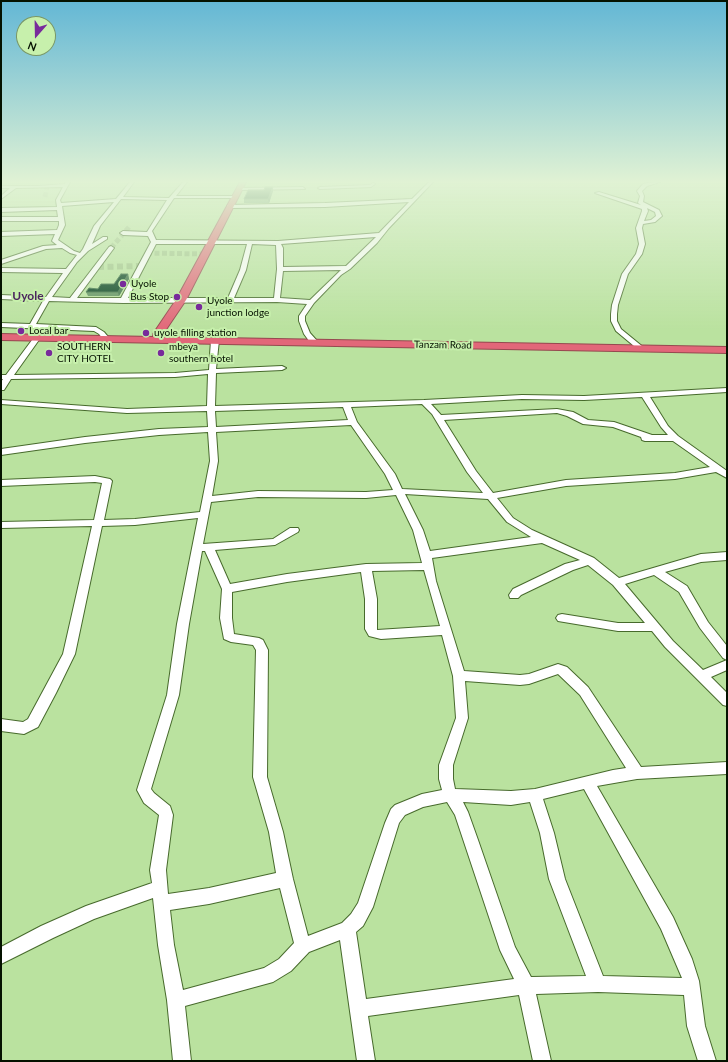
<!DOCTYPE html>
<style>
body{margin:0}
#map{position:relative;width:728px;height:1062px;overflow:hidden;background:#bae29f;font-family:Lato,sans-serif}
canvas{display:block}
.frame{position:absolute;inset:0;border:2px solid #051200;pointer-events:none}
.north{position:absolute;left:16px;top:16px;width:40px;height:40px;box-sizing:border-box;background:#c7f0ac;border:1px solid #799767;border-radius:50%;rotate:200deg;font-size:11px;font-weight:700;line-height:16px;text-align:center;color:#051200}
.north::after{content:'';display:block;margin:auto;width:14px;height:18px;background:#782a9b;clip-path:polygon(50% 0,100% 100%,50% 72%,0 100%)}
</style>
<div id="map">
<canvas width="728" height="1062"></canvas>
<div class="frame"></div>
<div class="north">N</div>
</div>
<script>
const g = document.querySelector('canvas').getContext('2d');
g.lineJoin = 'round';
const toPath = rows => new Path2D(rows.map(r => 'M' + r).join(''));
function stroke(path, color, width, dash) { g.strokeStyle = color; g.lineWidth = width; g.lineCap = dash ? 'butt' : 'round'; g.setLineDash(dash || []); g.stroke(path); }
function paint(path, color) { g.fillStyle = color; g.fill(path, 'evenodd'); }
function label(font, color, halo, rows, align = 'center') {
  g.font = font + ' Lato,sans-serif'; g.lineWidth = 4; g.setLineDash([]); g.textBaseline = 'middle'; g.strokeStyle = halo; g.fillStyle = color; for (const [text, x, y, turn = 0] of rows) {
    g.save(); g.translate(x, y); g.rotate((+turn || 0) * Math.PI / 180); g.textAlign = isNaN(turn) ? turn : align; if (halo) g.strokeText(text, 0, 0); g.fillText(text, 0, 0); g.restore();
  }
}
stroke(toPath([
 [45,197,47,186],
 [111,248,130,226],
 [147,253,205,254]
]), '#9fc387', 5, [5, 2.5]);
stroke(toPath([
 [98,267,140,266]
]), '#9fc387', 6, [6, 3.5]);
const minor = toPath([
 [66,182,70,182,60,200,61,203,116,199,130,182,134,182,123,197,169,198,183,182,187,182,176,196,235,196,237,197,235,198,174,198,152,231,156,240,278,241,379,233,409,202,325,207,230,208,227,206,228,205,325,203,412,199,429,182,433,182,389,228,377,243,350,269,341,275,314,303,305,316,305,321,310,333,319,343,315,345,312,345,304,334,299,321,299,316,307,304,277,302,123,303,49,301,36,324,96,327,104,332,109,338,105,340,103,339,99,334,94,331,1,327,1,323,30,324,43,301,1,299,1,295,46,297,63,273,1,272,1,268,66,269,77,255,70,253,62,248,46,249,1,264,1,260,43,246,57,245,52,241,55,234,1,236,1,232,57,230,59,225,59,221,1,221,1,217,58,217,57,210,1,212,1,208,57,207,56,200,63,187,16,188,1,199,1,196,10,188,1,188,1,186,38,186,65,184,66,182],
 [121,199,167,200,147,232,123,231,120,233,123,235,148,236,151,242,121,298,77,298,114,248,111,246,109,247,70,298,52,297,77,262,88,251,107,239,107,237,103,237,92,244,100,226,121,199],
 [114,202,94,226,83,249,80,253,74,251,58,240,65,225,62,206,114,202],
 [376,237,346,266,283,267,283,248,281,244,376,237],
 [156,244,247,244,240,270,228,298,128,298,156,244],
 [252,244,276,245,277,269,274,298,234,298,246,270,252,244],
 [341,270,310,300,280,298,283,271,341,270],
 [654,182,660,182,647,186,642,191,644,196,643,202,659,210,662,216,655,222,643,224,642,228,645,244,642,254,628,274,618,305,617,314,617,321,621,329,643,347,643,351,640,351,616,331,611,321,611,314,612,305,622,274,636,254,639,244,636,228,642,211,642,209,595,193,599,192,641,205,638,203,640,196,637,191,643,184,654,182],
 [647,208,655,212,656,216,651,220,644,221,648,211,647,208],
 [373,183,375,184,371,187,320,189,318,188,320,187,370,185,373,183],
 [303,187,305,189,239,190,237,189,239,188,303,187],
 [37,335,41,337,14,375,175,373,209,370,211,340,215,338,219,340,216,369,282,366,286,368,282,370,216,373,215,406,424,400,522,395,584,396,727,388,727,392,650,397,668,426,678,436,727,471,727,478,716,472,675,479,566,486,497,498,513,518,532,530,594,558,619,578,701,554,727,552,727,560,701,562,665,572,687,586,708,622,727,646,727,660,723,658,700,628,679,592,654,575,625,584,673,641,703,670,727,660,727,670,711,677,727,693,727,706,723,705,665,647,652,631,618,631,558,621,556,618,558,615,562,614,618,623,645,623,613,585,588,565,573,570,521,595,518,598,510,598,509,595,513,589,565,564,580,560,542,543,432,558,436,581,464,671,520,675,529,674,558,664,567,667,588,687,641,767,727,762,727,774,637,779,597,786,673,917,692,959,699,981,705,1026,716,1061,698,1061,687,1026,684,995,598,992,536,994,551,1061,533,1061,519,995,368,1016,375,1061,357,1061,340,940,309,952,291,971,273,982,185,1006,191,1061,173,1061,167,1000,158,945,153,898,94,919,53,938,1,964,1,947,41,926,86,906,152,883,150,870,159,815,144,803,137,790,167,695,177,624,198,518,135,525,102,526,75,654,56,693,38,727,24,734,1,731,1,719,23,722,28,719,63,654,92,526,1,528,1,522,94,520,102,483,95,482,1,486,1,480,95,476,110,479,112,481,104,520,135,519,200,512,210,461,208,432,159,435,85,443,1,455,1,449,85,437,159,429,208,427,207,411,127,413,1,404,1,400,127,409,207,406,208,374,175,377,11,379,4,390,1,390,1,382,3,379,1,379,1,375,6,375,35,336,37,335],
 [642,397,661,427,668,435,652,435,614,422,588,420,573,412,557,409,441,415,431,404,522,399,584,400,642,397],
 [422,404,432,414,467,472,483,493,402,489,395,474,357,422,351,407,422,404],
 [343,407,348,420,216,427,215,411,343,407],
 [557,413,567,416,583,424,613,427,641,437,642,440,645,441,673,441,710,467,675,473,566,480,493,493,476,471,444,420,557,413],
 [351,425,385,474,393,490,366,492,258,491,212,496,218,461,216,432,351,425],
 [405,494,488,499,507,522,531,537,430,551,423,530,405,494],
 [396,495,413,530,422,563,366,564,287,574,230,584,215,550,275,545,298,532,299,530,298,528,290,528,273,539,203,544,211,502,258,497,366,498,396,495],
 [202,551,205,551,222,589,220,618,224,639,231,642,253,645,256,650,253,777,269,832,276,873,209,888,168,894,166,870,173,815,170,806,154,793,151,789,179,695,189,624,202,551],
 [424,570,440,626,377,630,377,599,372,571,424,570],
 [361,572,365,599,365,629,369,636,381,639,442,635,453,676,456,718,439,765,439,779,442,790,422,794,395,805,391,809,385,823,358,903,351,914,342,923,308,936,293,879,283,832,267,777,268,650,263,640,259,638,234,634,232,618,232,592,287,582,361,572],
 [558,674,580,695,626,768,613,770,535,789,511,791,455,789,453,779,453,765,468,718,465,681,520,685,529,684,558,674],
 [584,789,661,929,682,978,603,976,565,879,554,833,543,799,584,789],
 [447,802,455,815,500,950,514,979,366,999,356,932,363,926,373,907,399,823,405,815,423,807,447,802],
 [463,802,511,805,530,802,540,833,549,879,586,976,531,977,515,947,478,840,468,812,463,802],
 [280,888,294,943,279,959,264,968,183,990,174,945,170,910,209,904,280,888]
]);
const highway = toPath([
 [240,182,246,182,186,300,163,334,163,337,727,347,727,353,1,340,1,334,153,337,153,334,176,300,240,182]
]);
stroke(minor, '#476a2c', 2);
stroke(highway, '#95494f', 2);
paint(minor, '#fff');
paint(highway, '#e26779');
paint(toPath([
 [264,190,273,191,269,203,244,203,244,199],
 [128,274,129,279,119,296,88,296,86,292,114,284]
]), '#5d8e5d');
paint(toPath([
 [273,187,273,191,269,203,268,199],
 [128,274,129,279,119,296,118,292]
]), '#386d43');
const building = toPath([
 [265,187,273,187,268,199,244,199,248,190,264,190,265,187],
 [121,274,128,274,118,292,86,292,89,288,98,289,101,284,114,284,121,274]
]);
paint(building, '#003b1b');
stroke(building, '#386d43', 1);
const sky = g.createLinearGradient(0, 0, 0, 330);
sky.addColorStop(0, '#63b7d5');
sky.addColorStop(0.55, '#e0f2d4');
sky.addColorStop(1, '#e0f2d400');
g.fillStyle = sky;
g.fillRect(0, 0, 728, 330);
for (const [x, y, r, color] of [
 [123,284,4,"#782a9b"],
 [177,297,4,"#782a9b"],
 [199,307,4,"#782a9b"],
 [21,331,4,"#782a9b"],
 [146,333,4,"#782a9b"],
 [49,353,4,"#782a9b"],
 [161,353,4,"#782a9b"]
]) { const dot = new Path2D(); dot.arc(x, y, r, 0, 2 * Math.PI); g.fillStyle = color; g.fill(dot); stroke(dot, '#c7f0ac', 1.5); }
label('10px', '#051200', '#c7f0ac', [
 ["Uyole",131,284],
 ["Bus Stop",169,297,"right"],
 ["Uyole",207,301],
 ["junction lodge",207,313],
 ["Local bar",29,331],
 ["uyole filling station",154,333],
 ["SOUTHERN",57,347],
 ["CITY HOTEL",57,359],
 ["mbeya",169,347],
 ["southern hotel",169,359]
], 'left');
label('10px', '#051200', '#c7f0ac', [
 ["Tanzam Road",443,345,1]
]);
label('bold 12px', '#4c275e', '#c7f0ac', [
 ["Uyole",28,296]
]);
</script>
